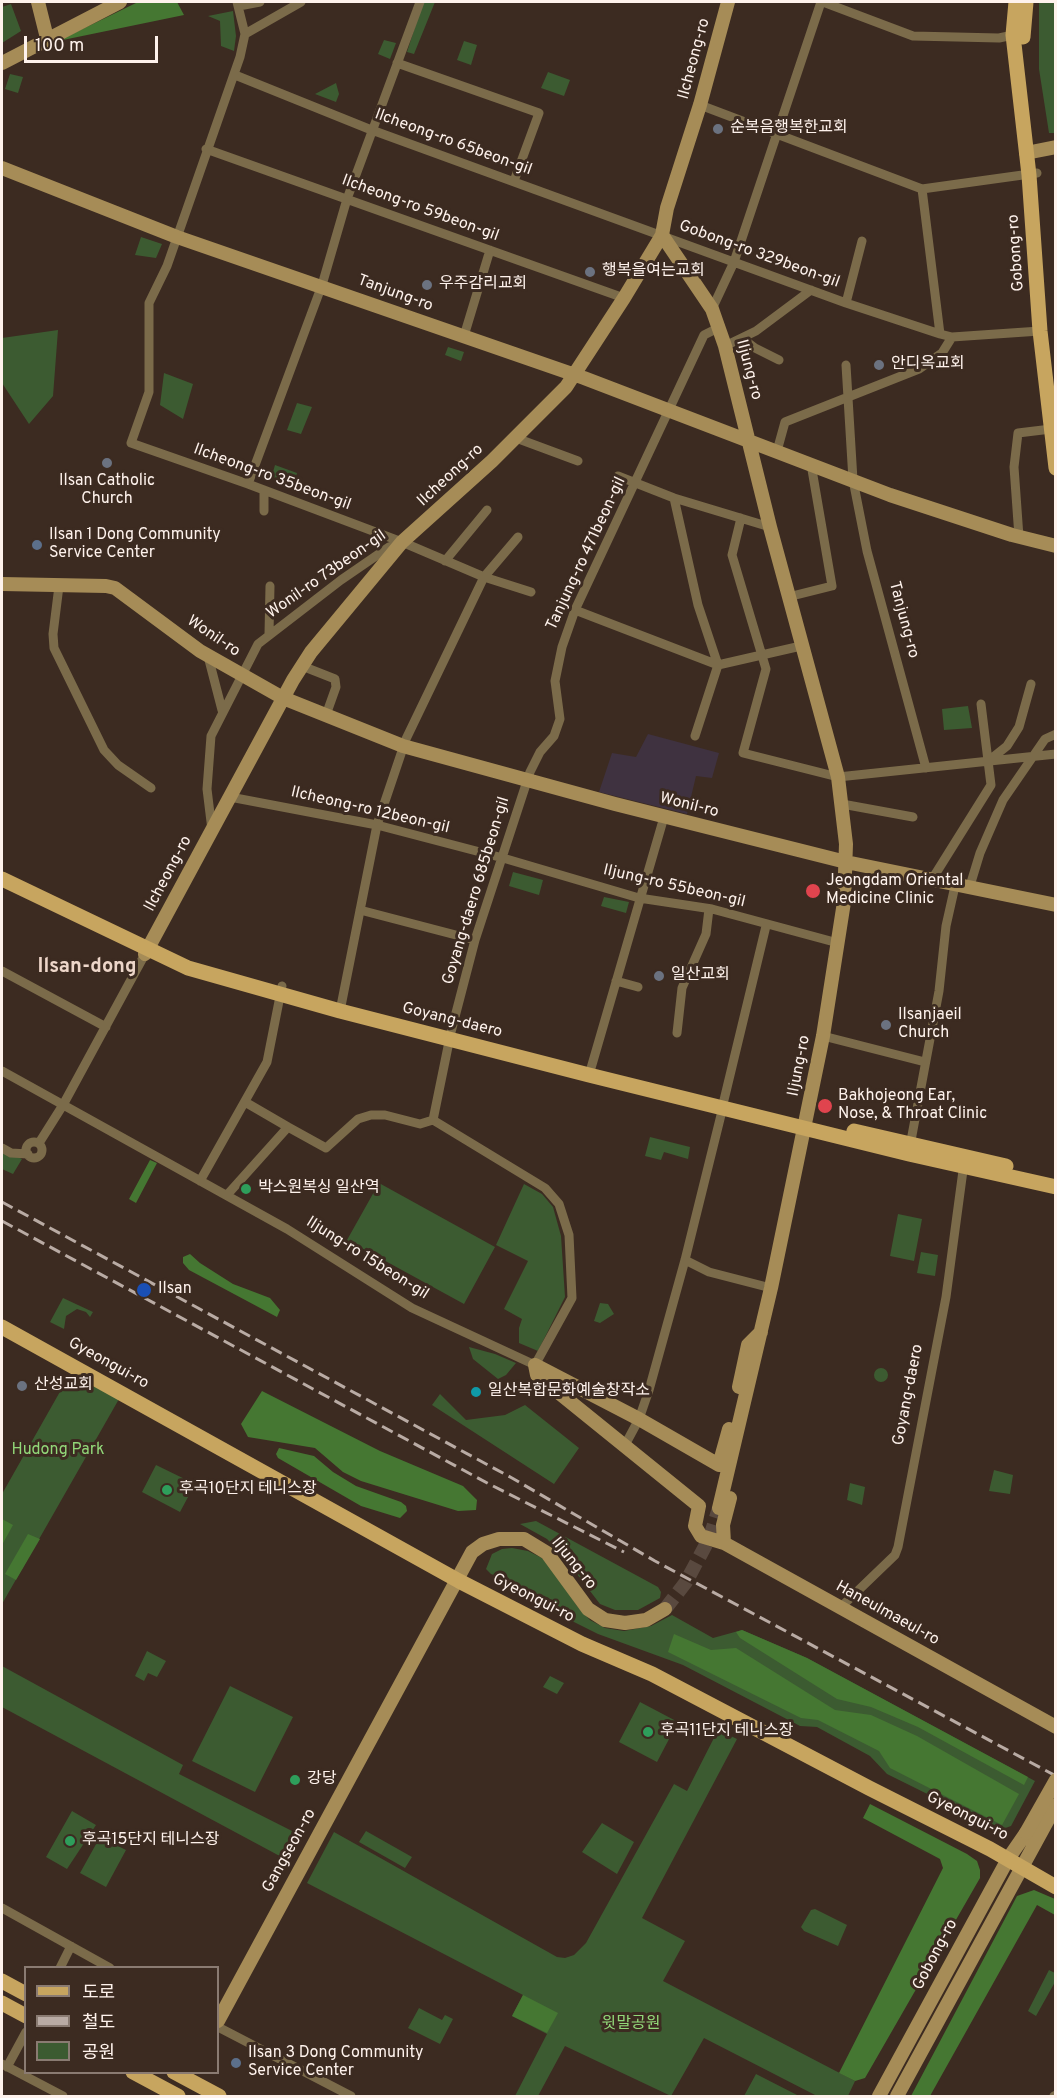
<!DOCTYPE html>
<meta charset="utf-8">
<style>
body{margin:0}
#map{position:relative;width:1057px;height:2098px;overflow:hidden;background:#3c2b21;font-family:Overpass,"Noto Sans KR",sans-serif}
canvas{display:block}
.frame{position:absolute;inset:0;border:3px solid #fef2ec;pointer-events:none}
.legend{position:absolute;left:24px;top:1966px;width:195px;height:108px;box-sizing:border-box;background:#3c2b21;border:2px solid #8a7b72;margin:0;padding:8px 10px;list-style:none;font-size:18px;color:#fef2ec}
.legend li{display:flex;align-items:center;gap:12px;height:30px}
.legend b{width:30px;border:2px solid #8a7b72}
.scale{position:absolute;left:24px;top:36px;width:134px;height:27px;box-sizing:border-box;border:3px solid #fef2ec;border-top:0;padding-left:8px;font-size:18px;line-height:21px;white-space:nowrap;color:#fef2ec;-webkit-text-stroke:4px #3c2b21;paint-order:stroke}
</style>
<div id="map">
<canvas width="1057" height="2098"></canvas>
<div class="frame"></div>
<ul class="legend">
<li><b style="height:8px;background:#c7a55f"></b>도로</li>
<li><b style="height:8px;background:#b9aba4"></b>철도</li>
<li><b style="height:16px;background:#3c5b31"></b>공원</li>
</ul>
<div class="scale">100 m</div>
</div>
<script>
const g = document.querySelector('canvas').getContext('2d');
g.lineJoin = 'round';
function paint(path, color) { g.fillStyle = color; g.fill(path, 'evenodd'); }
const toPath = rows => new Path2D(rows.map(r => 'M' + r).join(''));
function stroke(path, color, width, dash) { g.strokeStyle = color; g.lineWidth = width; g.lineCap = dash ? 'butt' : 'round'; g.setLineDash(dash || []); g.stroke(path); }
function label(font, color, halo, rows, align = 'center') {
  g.font = font + ' Overpass,"Noto Sans KR",sans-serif'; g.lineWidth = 6; g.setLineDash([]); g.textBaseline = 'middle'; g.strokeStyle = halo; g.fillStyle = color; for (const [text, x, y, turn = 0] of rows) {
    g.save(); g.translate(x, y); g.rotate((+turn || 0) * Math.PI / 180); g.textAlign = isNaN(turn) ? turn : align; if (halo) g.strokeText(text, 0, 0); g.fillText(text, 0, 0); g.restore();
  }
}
paint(toPath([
 [648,734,719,753,712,778,696,776,687,814,599,792,612,753,636,757]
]), '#3f3240');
paint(toPath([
 [423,2,435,2,414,54,407,52],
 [1039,2,1055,2,1056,133,1049,133,1039,69],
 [11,4,21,31,2,43,2,7],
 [233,11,236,36,234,51,221,46,220,21,208,16],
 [384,40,396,43,390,59,378,54],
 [464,41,477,45,471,65,457,60],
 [548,72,570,80,564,96,541,88],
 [10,74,23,77,18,93,5,89],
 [336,83,339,94,336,102,315,94],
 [141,237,162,244,156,258,135,255],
 [58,330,53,396,29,424,2,383,2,338],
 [448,347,464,352,461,361,445,355],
 [164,373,193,384,183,419,160,405],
 [297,403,312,407,301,434,287,430],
 [275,465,297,473,293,487,271,479],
 [968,706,972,728,944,730,942,709],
 [513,872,543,880,539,895,509,886],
 [604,897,629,902,626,913,601,906],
 [650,1137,690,1147,688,1159,664,1152,661,1160,645,1156],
 [2,1150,22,1159,13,1174,2,1169],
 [379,1183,495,1247,464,1304,347,1240],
 [524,1184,542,1194,553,1207,561,1236,565,1297,538,1351,519,1343,519,1328,522,1319,504,1309,528,1261,496,1245],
 [898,1214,922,1219,914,1261,890,1256],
 [921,1252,938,1255,935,1276,917,1273],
 [63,1298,93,1312,90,1317,86,1312,77,1309,66,1316,64,1329,50,1322],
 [600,1303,608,1304,614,1314,600,1323,594,1321],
 [469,1347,495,1354,516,1363,506,1375,498,1379,473,1359],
 '874 1375a7 7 0 1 1 14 0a7 7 0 1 1-14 0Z',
 [70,1374,119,1399,2,1604,2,1494],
 [440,1394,466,1420,505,1415,525,1405,579,1448,554,1484,432,1405],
 [156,1465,195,1484,180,1512,142,1492],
 [994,1470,1013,1475,1010,1494,989,1491],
 [850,1483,865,1487,862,1505,847,1500],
 [536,1521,658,1587,661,1592,660,1598,638,1610,615,1610,600,1604,560,1552,547,1539,520,1524],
 [512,1548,528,1551,542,1558,555,1573,577,1606,590,1620,605,1628,624,1631,651,1626,672,1615,713,1638,742,1630,807,1658,1035,1781,1011,1826,1000,1830,887,1774,870,1756,817,1727,800,1726,683,1665,598,1634,520,1595,514,1583,491,1574,486,1569,492,1554,502,1549],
 [147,1651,166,1661,157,1677,148,1673,144,1681,135,1676],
 [2,1666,183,1765,179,1774,300,1835,289,1861,2,1707],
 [550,1676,564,1683,557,1694,543,1687],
 [230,1686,293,1717,255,1792,192,1761],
 [640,1702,678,1722,657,1762,619,1742],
 [718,1730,737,1739,642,1918,685,1941,663,1981,855,2081,848,2096,817,2096,704,2038,671,2096,565,2046,538,2096,515,2096,547,2034,512,2016,523,1995,307,1883,334,1832,557,1957,565,1958,574,1955,586,1943,674,1784,687,1791],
 [72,1811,96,1825,67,1869,46,1857],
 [602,1823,634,1842,617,1874,582,1852],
 [366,1831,412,1857,405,1868,359,1842],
 [100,1837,126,1850,106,1887,80,1873],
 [815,1909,847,1925,838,1946,804,1931,801,1927,811,1910],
 [1049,1970,1055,1973,1055,1982,1036,2016,1028,2011],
 [419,2008,442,2020,445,2015,453,2019,440,2044,408,2028],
 [756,2074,799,2096,744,2096]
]), '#3c5b31');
paint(toPath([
 [138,2,177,2,184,15,58,41],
 [150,1160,157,1163,136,1203,129,1199],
 [190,1254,200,1263,233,1284,270,1298,280,1310,277,1317,189,1270,183,1263,183,1257],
 [262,1391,380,1451,463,1486,477,1500,476,1510,458,1511,361,1481,343,1472,315,1448,248,1437,241,1424],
 [279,1448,314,1456,333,1472,356,1486,401,1502,406,1506,407,1511,400,1518,361,1506,278,1458,276,1454],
 [2,1519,13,1525,2,1545],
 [28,1534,40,1539,16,1580,5,1574],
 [742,1630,807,1658,1028,1777,1024,1785,918,1727,871,1707,837,1699,740,1638,736,1632],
 [674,1634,711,1650,736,1648,835,1710,871,1715,917,1736,1019,1794,1002,1825,890,1768,879,1751,818,1720,801,1718,668,1652],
 [870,1804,967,1854,977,1861,980,1870,980,1878,865,2078,855,2081,839,2073,943,1868,940,1859,863,1818],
 [1034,1890,1055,1899,1055,1915,1037,1905,930,2096,911,2096,1017,1896],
 [523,1995,558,2013,547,2033,512,2016]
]), '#457732');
stroke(toPath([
 [665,1609,686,1582,710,1537,719,1508]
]), '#59493f', 14, [14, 7]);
stroke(toPath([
 [237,2,245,34,240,57,167,266,149,303,149,392,131,443,248,484,402,542,484,577,531,592],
 [823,2,913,36,999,38,1013,35],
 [239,6,260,2],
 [245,34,301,2],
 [397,63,539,113,514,181],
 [235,75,369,129,846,303,940,334,952,337,1040,331],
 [700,105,922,189,1037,173],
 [206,149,624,298],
 [922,189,940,334],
 [846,303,862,241],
 [712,309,734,262,821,2],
 [464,336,490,250],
 [742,338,755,348,779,360],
 [725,346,756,331,811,290],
 [846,365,853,480,867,551,926,768],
 [516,438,578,461],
 [777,451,785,422,919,369,942,353,952,337],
 [618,476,674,498,770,527],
 [248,484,322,285,347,199,420,2],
 [674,498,698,605,718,665,695,736],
 [264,511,264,490],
 [741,518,732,555,766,669,743,753,838,777,1056,754],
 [1019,537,1014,467,1018,433,1051,429],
 [445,561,487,510],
 [59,586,53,634,54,648,104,750,118,765,151,788],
 [788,597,832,586,811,464],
 [575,610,718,665,801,646],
 [269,634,270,586],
 [208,656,222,710],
 [302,666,335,679,336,687,326,715],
 [987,762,1007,746,1019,727,1031,684],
 [230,797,377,825,503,858,639,898,712,909,838,943],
 [842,804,913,817],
 [212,830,207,789,211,736,258,644,341,580,389,547,400,543],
 [931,881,991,785,981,704],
 [969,889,980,853,1003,800,1045,739,1056,734],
 [360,910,475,940],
 [2,971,106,1027],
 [616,981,638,987],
 [340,1011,377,825,406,739,484,577,518,537],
 [677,1033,682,988,706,934,709,909],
 [823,1036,925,1062],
 [2,1071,287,1229,412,1308,535,1365,572,1298,569,1235,559,1204,545,1188,433,1120],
 [589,1075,664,817],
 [724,1100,766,926],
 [433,1120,451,1032,475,940,530,772,540,752,554,736,560,719,555,681,562,647,575,610,704,335,718,328],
 [288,1127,326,1148,358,1119,371,1115,385,1115,420,1124,433,1120],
 '26 1150a8 8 0 1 1 16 0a8 8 0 1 1-16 0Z',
 [39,1143,63,1105,145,954],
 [910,1146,939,991,946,926,955,886],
 [2,1148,11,1153,28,1154],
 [200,1181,267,1062,282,986],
 [227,1195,288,1127,245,1102],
 [685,1260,709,1272,771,1288],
 [625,1445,639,1419,649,1390,685,1260,721,1115],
 [841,1607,895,1555,898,1547,946,1297,964,1163],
 [2,1908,110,1968],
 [60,1968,71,1946],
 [218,2027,351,2096],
 [2,2064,63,2096],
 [7,2067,26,2032],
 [1054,2096,1056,2095]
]), '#7b6b4a', 9);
stroke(toPath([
 [38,2,47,38],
 [2,63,120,2],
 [1026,153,1056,147],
 [2,168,177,237,584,378,890,495,1012,535,1056,546],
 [662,235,712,309,725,346,770,527,838,777,846,844,844,902,823,1036,771,1288,719,1508],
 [2,584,106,586,115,588,200,651,283,698,403,746,615,804,846,862,1056,905],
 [145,954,293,680,311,652,402,542,492,461,566,387,624,298,662,235,667,208,700,105,728,2],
 [535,1365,537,1375,699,1506,695,1526,701,1536,724,1543,1056,1727],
 [535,1365,639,1419,719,1465,729,1429],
 [739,1387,748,1345,761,1332],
 [724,1543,723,1525,730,1498],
 [218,2021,472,1552,483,1544,499,1539,524,1539,547,1553,588,1609,605,1620,625,1623,646,1620,665,1609],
 [879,2096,1008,1859,1026,1833],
 [897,2096,1056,1805]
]), '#a68c57', 14);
stroke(toPath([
 [1016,2,1013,35,1029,175,1040,331,1056,468],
 [1023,37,1026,2],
 [2,879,188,968,340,1011,589,1075,909,1154,1056,1187],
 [854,1131,1006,1166],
 [2,1327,459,1581,582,1644,652,1674,869,1788,990,1849,1056,1887],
 [2,1981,26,1994],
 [2,2003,26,2016],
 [133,2072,178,2096],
 [174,2072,219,2096]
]), '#c7a55f', 15);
stroke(toPath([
 [2,1202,512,1478,655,1561,1056,1776],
 [2,1221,489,1484,624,1552]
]), '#b9aba4', 3, [12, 6]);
stroke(toPath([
 [1026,1833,1056,1780]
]), '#a68c57', 14);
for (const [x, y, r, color] of [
 [718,129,6,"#6b7280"],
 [590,272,6,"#6b7280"],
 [427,285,6,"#6b7280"],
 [879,365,6,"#6b7280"],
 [107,463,6,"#6b7280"],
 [37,545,6,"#5c6f8a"],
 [813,891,8,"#e0444e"],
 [659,976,6,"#6b7280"],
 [886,1025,6,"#6b7280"],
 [825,1106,8,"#e0444e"],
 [246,1189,6,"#2e9e5b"],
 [144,1290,8,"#1a4fb4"],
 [22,1386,6,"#6b7280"],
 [476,1392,6,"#0f9aa8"],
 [167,1490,6,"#2e9e5b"],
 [648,1732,6,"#2e9e5b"],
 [295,1780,6,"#2e9e5b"],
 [70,1841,6,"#2e9e5b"],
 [236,2063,6,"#5c6f8a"]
]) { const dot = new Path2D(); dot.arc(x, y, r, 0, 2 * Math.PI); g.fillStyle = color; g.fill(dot); stroke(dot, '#3c2b21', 2); }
label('16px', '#fef2ec', '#3c2b21', [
 ["Ilcheong-ro",695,59,-75],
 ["Ilcheong-ro 65beon-gil",453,143,20],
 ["Ilcheong-ro 59beon-gil",420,209,20],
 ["Gobong-ro",1017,253,-94],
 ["Gobong-ro 329beon-gil",759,255,20],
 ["Tanjung-ro",395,294,20],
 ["Iljung-ro",748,370,75],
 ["Ilcheong-ro",451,476,-43],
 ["Ilcheong-ro 35beon-gil",272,478,20],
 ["Tanjung-ro 471beon-gil",587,554,-65],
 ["Wonil-ro 73beon-gil",327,575,-35],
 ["Tanjung-ro",903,620,75],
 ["Wonil-ro",213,637,34],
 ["Wonil-ro",689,806,14],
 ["Ilcheong-ro 12beon-gil",370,811,13],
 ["Ilcheong-ro",169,874,-62],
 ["Iljung-ro 55beon-gil",674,887,13],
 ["Goyang-daero 685beon-gil",477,891,-73],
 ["Goyang-daero",452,1021,14],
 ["Iljung-ro",800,1066,-79],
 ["Iljung-ro 15beon-gil",367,1259,32],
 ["Gyeongui-ro",108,1364,29],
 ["Goyang-daero",909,1395,-79],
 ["Iljung-ro",573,1564,51],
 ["Gyeongui-ro",533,1599,27],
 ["Haneulmaeul-ro",887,1614,29],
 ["Gyeongui-ro",967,1817,27],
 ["Gangseon-ro",290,1851,-61],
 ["Gobong-ro",936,1955,-62]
]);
label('16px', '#fef2ec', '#3c2b21', [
 ["순복음행복한교회",730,129],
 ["행복을여는교회",602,272],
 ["우주감리교회",439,285],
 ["안디옥교회",891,365],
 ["Ilsan Catholic",107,482,"center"],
 ["Church",107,500,"center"],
 ["Ilsan 1 Dong Community",49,536],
 ["Service Center",49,554],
 ["Jeongdam Oriental",826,882],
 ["Medicine Clinic",826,900],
 ["일산교회",671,976],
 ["Ilsanjaeil",898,1016],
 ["Church",898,1034],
 ["Bakhojeong Ear,",838,1097],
 ["Nose, & Throat Clinic",838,1115],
 ["박스원복싱 일산역",258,1189],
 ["Ilsan",158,1290],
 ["산성교회",34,1386],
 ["일산복합문화예술창작소",488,1392],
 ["후곡10단지 테니스장",179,1490],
 ["후곡11단지 테니스장",660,1732],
 ["강당",307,1780],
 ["후곡15단지 테니스장",82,1841],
 ["Ilsan 3 Dong Community",248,2054],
 ["Service Center",248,2072]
], 'left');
label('16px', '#92d879', '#3c2b21', [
 ["Hudong Park",58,1451],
 ["윗말공원",631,2025]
]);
label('bold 20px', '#edd6c9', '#3c2b21', [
 ["Ilsan-dong",87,968]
]);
</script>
